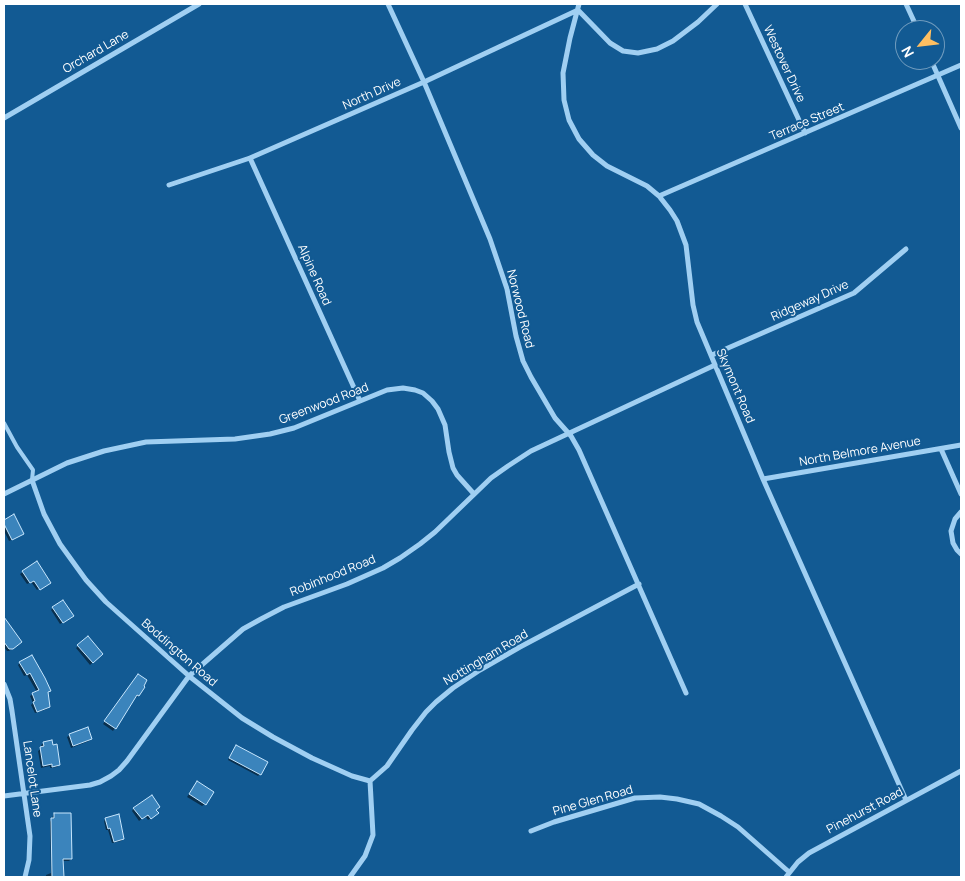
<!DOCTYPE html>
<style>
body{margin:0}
#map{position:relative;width:965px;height:881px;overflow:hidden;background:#125a93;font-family:Manrope,sans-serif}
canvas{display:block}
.frame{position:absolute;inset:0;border:5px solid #fff;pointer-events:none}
.north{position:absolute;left:895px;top:20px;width:50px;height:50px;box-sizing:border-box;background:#125a93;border:1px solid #719cbe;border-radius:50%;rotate:241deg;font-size:14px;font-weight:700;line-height:20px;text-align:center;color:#fff}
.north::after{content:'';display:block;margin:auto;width:18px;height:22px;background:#ffbf61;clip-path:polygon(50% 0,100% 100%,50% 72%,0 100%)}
</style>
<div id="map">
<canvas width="965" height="881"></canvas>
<div class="frame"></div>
<div class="north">N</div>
</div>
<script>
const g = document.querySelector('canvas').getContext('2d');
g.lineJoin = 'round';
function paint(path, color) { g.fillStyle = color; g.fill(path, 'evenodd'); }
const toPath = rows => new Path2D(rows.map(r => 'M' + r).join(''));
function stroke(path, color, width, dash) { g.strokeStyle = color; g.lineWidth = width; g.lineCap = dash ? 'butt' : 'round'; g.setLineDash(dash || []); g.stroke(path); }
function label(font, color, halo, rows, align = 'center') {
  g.font = font + ' Manrope,sans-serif'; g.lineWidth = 4; g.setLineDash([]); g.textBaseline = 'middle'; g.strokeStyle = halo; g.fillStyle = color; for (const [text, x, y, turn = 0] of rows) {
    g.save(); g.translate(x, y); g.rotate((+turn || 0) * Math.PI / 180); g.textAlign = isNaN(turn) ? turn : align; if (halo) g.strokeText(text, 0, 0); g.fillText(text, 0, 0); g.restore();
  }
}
paint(toPath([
 [14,516,20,536,9,541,4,531,4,521],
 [23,572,48,583,37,590,31,582,27,584,20,574],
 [53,608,70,618,60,624,51,610],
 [7,624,18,644,9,651,7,651,4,647,4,626],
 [88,637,102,654,90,665,76,648],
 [20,663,49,691,47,693,49,707,47,709,35,713,31,705,33,703,30,696,37,692,27,675,24,676,18,665],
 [138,675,144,687,138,696,135,698,134,697,113,731,103,724],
 [70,735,91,739,89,741,71,748,67,737],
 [44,743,59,765,57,767,50,768,50,766,41,768,38,751,42,748,41,745],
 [234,749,260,774,258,776,228,760],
 [197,783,205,804,202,806,187,797],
 [134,808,155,810,155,815,148,820,145,816,139,821,132,811],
 [54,814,71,859,69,861,62,861,63,877,46,877,46,875,51,873,50,822],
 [106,819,123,839,121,841,112,843,108,830,106,830,104,821]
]), '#0007');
const building = toPath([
 [14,514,24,534,12,540,4,524,4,520,14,514],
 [37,561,51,583,40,590,34,581,30,583,22,571,37,561],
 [63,600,74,616,63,623,52,607,63,600],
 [4,617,22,642,13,649,9,649,4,642,4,617],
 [88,636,103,654,93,663,77,645,88,636],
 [32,655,45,678,51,691,48,692,50,707,37,712,33,702,35,701,32,693,39,690,30,673,27,675,19,662,32,655],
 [138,674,147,680,144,686,145,687,139,696,137,695,116,729,104,721,138,674],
 [88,727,92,739,73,746,69,734,88,727],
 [52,740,53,745,57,744,60,765,52,767,52,764,43,766,40,747,44,746,43,742,52,740],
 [236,745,268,762,261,775,229,758,236,745],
 [197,781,214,792,206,805,189,794,197,781],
 [152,795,160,807,156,810,159,813,151,819,148,815,142,819,133,808,152,795],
 [54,813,71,813,72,859,63,859,64,877,52,877,51,818,54,818,54,813],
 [119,814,124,839,114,842,110,828,108,829,105,818,119,814]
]);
paint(building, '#3b84bc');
stroke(building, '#c7e6fd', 1);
stroke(toPath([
 [4,423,17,447,33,470,32,480]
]), '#a0cff2', 4);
stroke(toPath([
 [388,4,424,82,490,239,507,289,516,336,523,361,531,377,555,418,571,436,579,450,686,693],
 [579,4,570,38,563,73,564,100,569,120,579,139,593,155,607,166,647,186,659,196,670,210,677,221,686,245,693,305,697,322,763,479,906,800],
 [745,4,805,133],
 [906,4,918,30],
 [931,60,961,128],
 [4,118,199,4],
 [250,158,360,401],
 [169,185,250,158,424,82,578,10,610,43,623,51,638,53,657,49,673,41,698,22,717,4],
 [659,196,961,65],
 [712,355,854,293,906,249],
 [941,449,961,494],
 [763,479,961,445],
 [32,480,44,514,60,544,86,580,106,602,189,676,242,718,273,737,312,758,352,776,370,781],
 [4,494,67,463,104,451,146,442,235,439,270,434,294,428,387,390,403,388,415,390,423,393,432,401,438,409,445,425,449,452,453,468,457,475,474,494],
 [961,512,955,519,951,531,953,543,957,550,961,554],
 [4,684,10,699,12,711,30,836,29,860,25,877],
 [370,781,387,766,412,730,426,712,436,702,453,688,480,670,520,647,639,584],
 [4,796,90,785,100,782,111,776,119,770,127,761,189,676,243,629,261,619,284,607,347,584,383,568,400,558,420,544,435,532,491,478,508,466,531,451,715,365],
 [531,831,554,822,635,798,660,797,677,799,699,804,721,816,738,827,789,872],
 [350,877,365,856,373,835,370,781],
 [786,877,798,862,809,853,961,771]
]), '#a0cff2', 5);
label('12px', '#fff', '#125a93', [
 ["Orchard Lane",96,52,-30],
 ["Westover Drive",784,64,65],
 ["North Drive",372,94,-24],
 ["Terrace Street",807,122,-23],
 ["Alpine Road",314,275,66],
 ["Ridgeway Drive",810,301,-24],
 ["Norwood Road",520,309,76],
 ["Skymont Road",735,386,67],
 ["Greenwood Road",324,404,-21],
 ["North Belmore Avenue",860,452,-10],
 ["Robinhood Road",333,576,-22],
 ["Boddington Road",179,653,41],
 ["Nottingham Road",486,658,-31],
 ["Lancelot Lane",32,779,82],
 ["Pine Glen Road",593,801,-16],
 ["Pinehurst Road",865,811,-28]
]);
</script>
